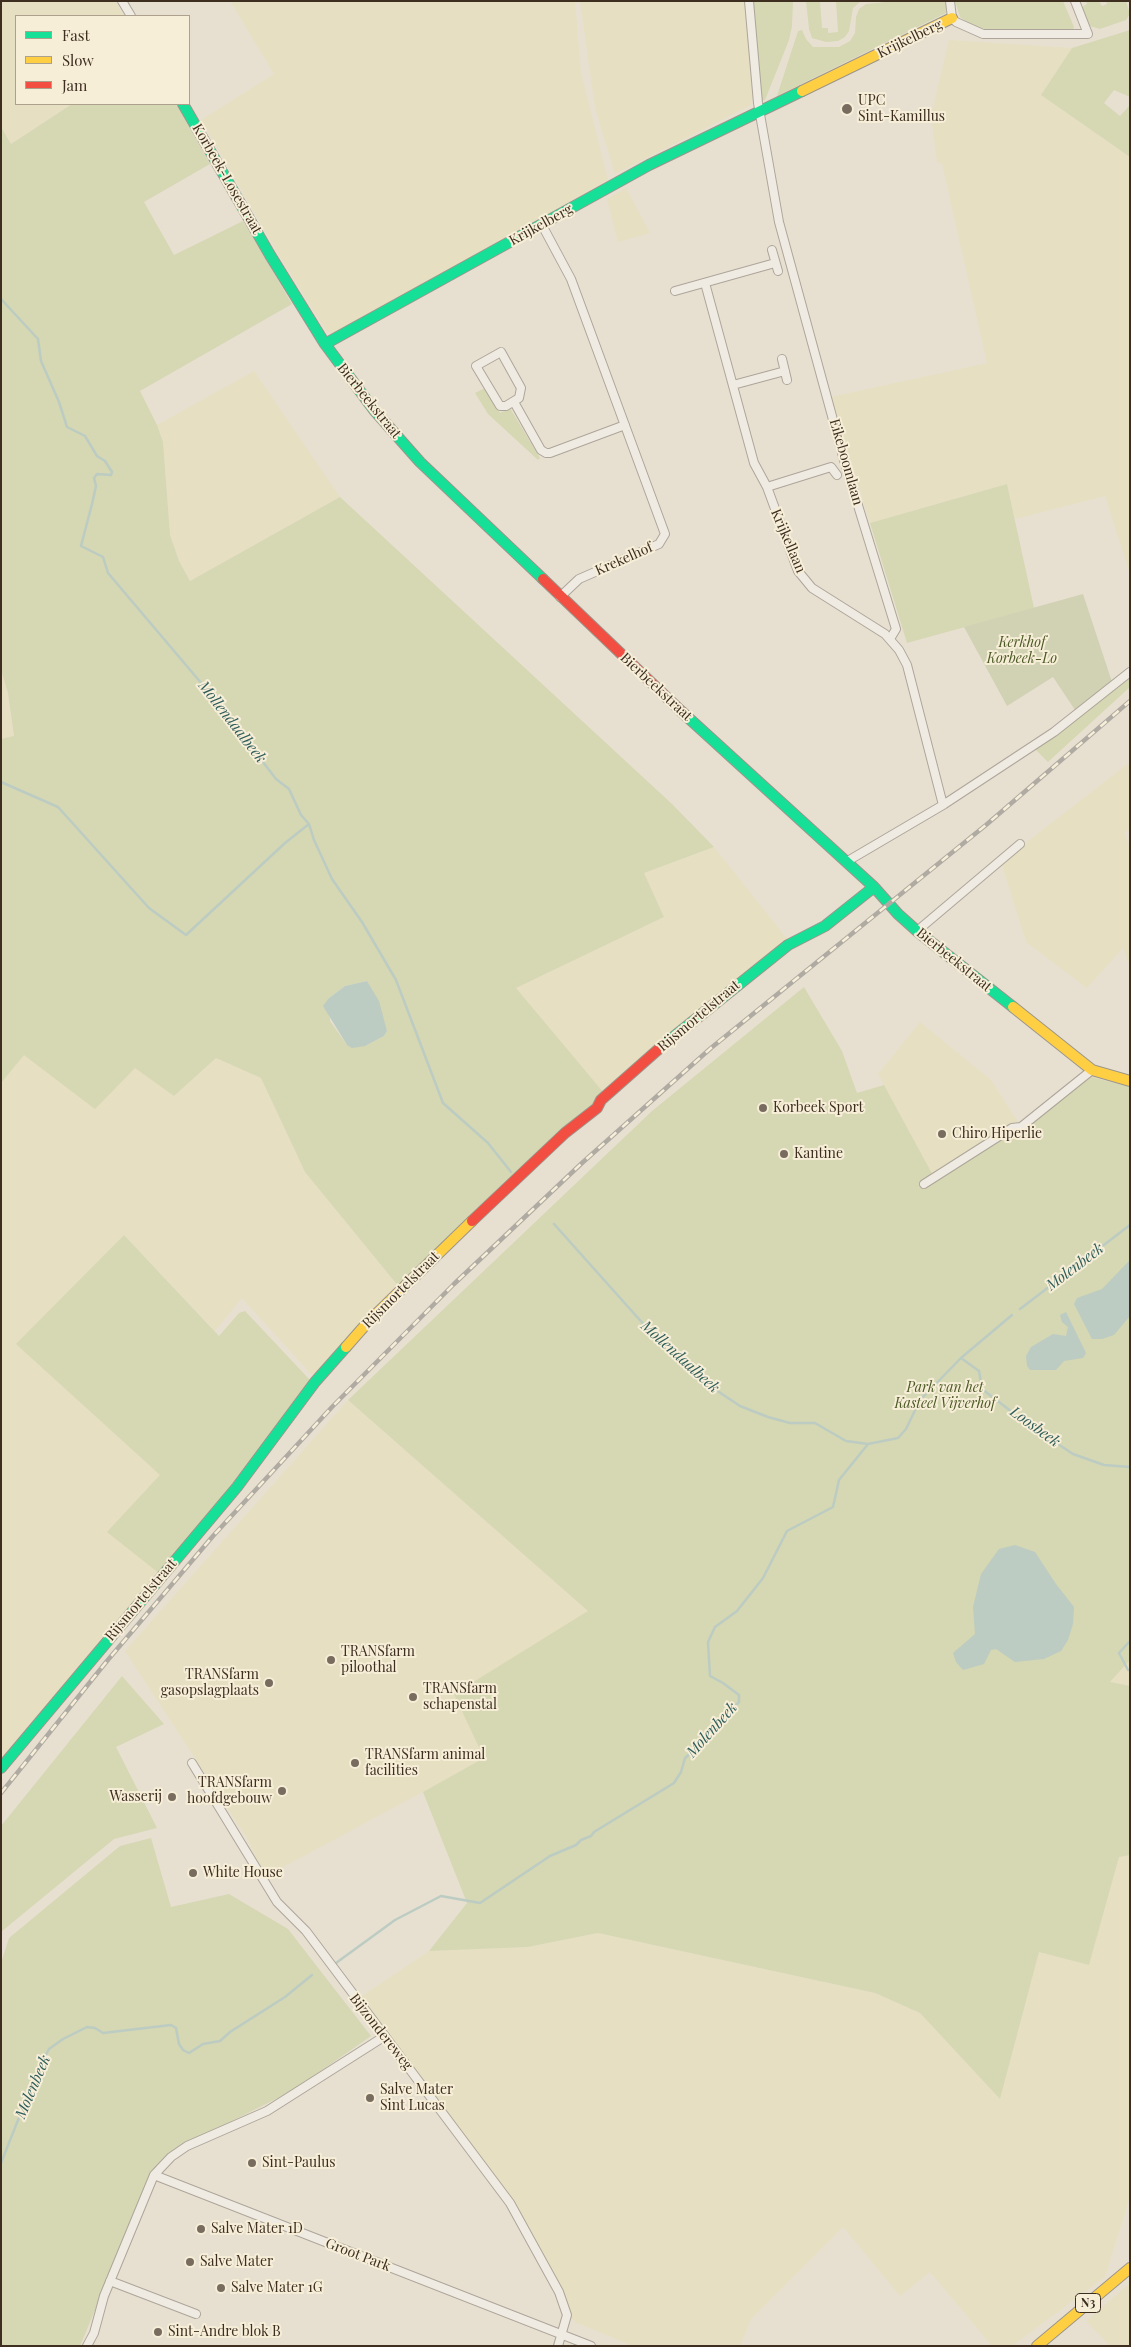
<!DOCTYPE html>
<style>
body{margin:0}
#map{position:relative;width:1131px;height:2347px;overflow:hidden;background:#e7e0d1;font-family:"Playfair Display",serif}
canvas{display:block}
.frame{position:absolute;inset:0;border:2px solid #3d2e20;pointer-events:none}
.legend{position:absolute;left:15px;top:15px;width:175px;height:90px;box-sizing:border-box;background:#f7eed8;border:1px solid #ada18e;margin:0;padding:6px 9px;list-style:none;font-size:15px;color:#3d2e20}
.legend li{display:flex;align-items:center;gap:10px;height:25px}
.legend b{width:25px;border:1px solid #ada18e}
</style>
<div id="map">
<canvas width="1131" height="2347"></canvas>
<div class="frame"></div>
<ul class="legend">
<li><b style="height:6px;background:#16e098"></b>Fast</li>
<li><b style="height:6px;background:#ffcf43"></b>Slow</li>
<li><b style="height:6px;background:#f24e42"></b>Jam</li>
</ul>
</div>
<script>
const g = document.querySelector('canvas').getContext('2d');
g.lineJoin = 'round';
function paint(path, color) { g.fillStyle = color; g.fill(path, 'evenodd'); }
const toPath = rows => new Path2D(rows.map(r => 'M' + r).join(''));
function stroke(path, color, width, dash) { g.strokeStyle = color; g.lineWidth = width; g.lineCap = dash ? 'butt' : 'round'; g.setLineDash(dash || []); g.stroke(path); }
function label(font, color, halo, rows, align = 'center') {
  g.font = font + ' "Playfair Display",serif'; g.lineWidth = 4; g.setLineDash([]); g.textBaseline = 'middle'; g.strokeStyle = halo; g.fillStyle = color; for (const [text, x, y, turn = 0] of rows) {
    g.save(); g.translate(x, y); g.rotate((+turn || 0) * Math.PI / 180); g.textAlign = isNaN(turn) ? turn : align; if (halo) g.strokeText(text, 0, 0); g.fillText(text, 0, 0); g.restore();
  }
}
paint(toPath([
 [1,1,115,1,124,16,16,16,16,104,72,104,11,144,1,127],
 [230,1,575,1,581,73,608,180,336,333,327,332,278,254,201,120,274,74],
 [580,1,745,1,753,93,751,105,615,174,595,108],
 [949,40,1072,48,1041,95,1130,157,1130,574,1105,496,1015,519,1007,484,870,523,831,397,987,363,942,164,937,162,931,116],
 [626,188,650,233,618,242,607,199],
 [254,371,340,497,190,581,179,561,170,535,163,442,157,425],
 [1,670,8,693,14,737,1,739],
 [1130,762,1130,829,1124,833,1130,845,1130,966,1123,948,1087,988,1026,942,1001,862],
 [714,847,788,940,663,1038,604,1093,516,988,664,917,644,873],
 [920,1022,991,1080,1020,1125,933,1176,878,1074],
 [24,1054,135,1067,174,1096,216,1058,261,1078,305,1172,399,1287,318,1376,311,1374,242,1298,215,1331,124,1235,17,1344,160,1475,160,1574,1,1763,1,1083],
 [348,1400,588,1611,484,1759,265,1877,247,1838,125,1651],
 [1130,1660,1130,1686,1109,1683],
 [1130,1855,1130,2197,1105,2277,1012,2346,992,2346,930,2272,900,2296,843,2227,751,2319,740,2346,633,2346,577,2323,567,2315,559,2292,508,2192,356,2000,429,1951,528,1947,598,1933,875,1993,920,2013,1000,2099,1039,1952,1089,1965,1119,1857],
 [1130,2283,1130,2346,1110,2346,1086,2321]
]), '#e6dfc2');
paint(toPath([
 [753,1,793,1,792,26,789,40,765,100,761,100],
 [806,1,820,1,822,28,828,28,828,33,838,32,836,1,861,1,853,8,849,31,845,37,838,41,826,42,812,38,809,29],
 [896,1,947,1,946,13,777,96,798,31,802,30,806,39,813,47,839,47,850,41,855,33,856,17,859,9,866,4],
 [955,1,1063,1,1074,27,1072,32,988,30,970,24,960,17],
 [1086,1,1099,1,1102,6,1107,4,1106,1,1126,1,1130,14,1126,20,1100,29,1090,26,1082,7,1087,4],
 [1130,30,1130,97,1114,90,1104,103,1120,116,1130,105,1130,157,1041,95,1072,48],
 [72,104,176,104,210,164,144,202,174,255,243,221,292,304,140,391,157,425,163,442,170,535,179,561,190,581,340,497,672,804,714,847,644,873,664,917,516,988,604,1093,399,1287,305,1172,261,1078,216,1058,174,1096,135,1068,95,1109,24,1055,1,1083,1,739,14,736,8,693,1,670,1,127,11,144],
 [367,981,387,1031,384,1036,365,1046,347,1045,330,1021,329,998,345,986],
 [485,388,500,413,510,408,540,458,538,460,488,414,475,393],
 [1007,484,1034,608,907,643,870,523],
 [1130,674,1130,687,1048,762,1034,748],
 [804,987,842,1051,857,1093,884,1085,936,1181,1015,1129,1088,1076,1130,1087,1130,1660,1110,1682,1130,1686,1130,1855,1119,1857,1089,1965,1039,1952,1000,2099,920,2013,875,1993,598,1933,528,1947,429,1951,467,1903,423,1792,484,1758,454,1694,588,1611,348,1400,652,1111],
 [124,1235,219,1336,239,1313,245,1311,309,1379,310,1387,160,1574,107,1532,160,1475,16,1344],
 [122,1676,164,1724,116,1747,157,1828,114,1839,1,1932,1,1826],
 [151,1838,171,1907,229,1894,288,1929,371,2036,292,2091,176,2149,152,2174,80,2346,1,2346,1,1963,9,1938,120,1846]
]), '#d6d7b3');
paint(toPath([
 [1083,594,1112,682,1077,713,1053,677,1007,706,964,627]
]), '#d1d1b3');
paint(toPath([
 [367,981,379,1001,387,1031,384,1036,365,1046,352,1048,347,1045,323,1006,329,998,345,986],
 [1130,1260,1130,1316,1114,1335,1102,1339,1092,1339,1074,1304,1077,1298,1102,1289],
 [1066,1312,1086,1353,1083,1358,1064,1361,1056,1370,1030,1370,1027,1366,1026,1356,1031,1347,1053,1334,1066,1336,1068,1327,1062,1322,1060,1315],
 [1015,1545,1035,1552,1056,1584,1074,1607,1073,1624,1068,1640,1061,1651,1044,1659,1015,1662,996,1649,991,1650,984,1664,963,1670,956,1662,953,1653,975,1634,973,1607,981,1574,999,1549]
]), '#bcccc2');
stroke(toPath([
 [1,299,38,339,41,361,59,402,67,427,85,436,97,456,105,461,112,472,111,475,97,474,94,478,96,486,92,504,81,546,103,557,108,573,213,697,276,779,289,789,301,815,309,824,314,840,332,879,362,922,396,980,443,1103,488,1143,511,1172],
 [1,782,58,807,149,908,186,935,285,843,309,824],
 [554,1224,655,1337,691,1366,710,1386,740,1406,768,1417,790,1423,815,1423,846,1441,868,1444],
 [1020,1309,1130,1225],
 [961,1358,979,1371,982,1389,1029,1425,1073,1454,1104,1465,1130,1467],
 [1130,1641,1119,1653,1128,1670,1130,1670],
 [336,1963,395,1920,441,1896,480,1903,550,1856,576,1845,581,1840,591,1836,594,1832,674,1783,681,1772,685,1758,704,1742,706,1735,739,1702,739,1695,723,1683,710,1676,708,1642,715,1627,737,1611,763,1578,787,1531,833,1507,839,1480,868,1444,898,1438,906,1429,920,1400,961,1358,1012,1315],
 [1,2163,39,2067,49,2049,63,2039,87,2027,95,2028,103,2033,171,2025,176,2028,179,2044,183,2050,189,2053,203,2044,220,2041,230,2032,285,1997,312,1975]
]), '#bcccc2', 2.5);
const street = toPath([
 [122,1,131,16],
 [749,1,758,103,779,222,844,460,896,629,890,639],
 [950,1,952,18,956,22,983,34,1088,34,1075,1],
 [542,225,571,279,665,534,659,544,579,579,560,597],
 [772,250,778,271],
 [705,283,754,463,767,487,798,571,812,588,885,634,899,650,907,665,943,805],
 [675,291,775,263],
 [501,352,521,388,519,398,506,406,500,406,476,366,501,352],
 [782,359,787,380],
 [733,385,785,371],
 [514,402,541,450,546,453,550,453,625,425],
 [767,487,831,467,837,475],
 [846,862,943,805,1054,732,1130,672],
 [917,931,1020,844],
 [924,1184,1012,1128,1021,1127,1092,1070],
 [192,1763,277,1902,306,1931,510,2203,559,2292,567,2315,558,2346],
 [154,2175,591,2346],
 [110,2281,196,2314],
 [87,2346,94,2333,104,2296,154,2175,171,2157,187,2146,267,2111,385,2036]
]);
const fast = toPath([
 [183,104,270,255,325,344,374,410,420,462,543,579],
 [325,344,649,165,802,91],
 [682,712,874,887,898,914,917,931,1013,1007],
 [661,1047,788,945,825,926,874,887],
 [1,1768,237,1487,315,1382,346,1347]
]);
const slow = toPath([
 [802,91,952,18],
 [1013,1007,1092,1070,1130,1081],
 [346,1347,368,1322,472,1221],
 [1037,2346,1130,2268]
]);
const jam = toPath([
 [543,579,682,712],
 [472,1221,565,1133,597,1108,601,1100,661,1047]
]);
stroke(street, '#ada599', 10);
stroke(fast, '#9c958a', 12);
stroke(slow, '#9c958a', 12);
stroke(jam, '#9c958a', 12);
stroke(street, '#efebe3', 8);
stroke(fast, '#16e098', 10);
stroke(slow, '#ffcf43', 10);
stroke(jam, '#f24e42', 10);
const rail = toPath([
 [1,1793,107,1661,213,1536,332,1407,454,1284,582,1163,711,1048,986,825,1130,701]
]);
stroke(rail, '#afaaa2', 4.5);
stroke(rail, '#f7eed8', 2.5, [8]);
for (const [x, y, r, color] of [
 [847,109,6,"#786c5e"],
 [763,1108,5,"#786c5e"],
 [942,1134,5,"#786c5e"],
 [784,1154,5,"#786c5e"],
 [331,1660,5,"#786c5e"],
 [269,1683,5,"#786c5e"],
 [413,1697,5,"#786c5e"],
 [355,1763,5,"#786c5e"],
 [282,1791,5,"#786c5e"],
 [172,1797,5,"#786c5e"],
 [193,1873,5,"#786c5e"],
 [370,2098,5,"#786c5e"],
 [252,2163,5,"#786c5e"],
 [201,2229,5,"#786c5e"],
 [190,2262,5,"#786c5e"],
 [221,2288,5,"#786c5e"],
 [158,2332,5,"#786c5e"]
]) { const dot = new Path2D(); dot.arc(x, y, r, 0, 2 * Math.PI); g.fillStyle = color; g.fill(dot); stroke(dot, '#f7eed8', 2); }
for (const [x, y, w] of [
 [1088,2303,25]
]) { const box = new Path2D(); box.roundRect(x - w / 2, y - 9.5, w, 19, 4); g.fillStyle = '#f7eed8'; g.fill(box); stroke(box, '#3d2e20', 1); }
label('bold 12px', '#3d2e20', null, [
 ["N3",1088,2303]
]);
label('14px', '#3d2e20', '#f7eed8', [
 ["Krijkelberg",910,39,-26],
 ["Korbeek-Losestraat",227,179,60],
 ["Krijkelberg",541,225,-29],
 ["Bierbeekstraat",369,401,51],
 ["Eikeboomlaan",846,462,74],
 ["Krijkellaan",788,541,67],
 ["Krekelhof",624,559,-24],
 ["Bierbeekstraat",656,687,43],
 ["Bierbeekstraat",954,960,39],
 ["Rijsmortelstraat",699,1016,-40],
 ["Rijsmortelstraat",401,1290,-45],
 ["Rijsmortelstraat",141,1600,-50],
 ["Bijzondereweg",381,2032,52],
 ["Groot Park",358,2255,21]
]);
label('14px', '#3d2e20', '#f7eed8', [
 ["UPC",858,101],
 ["Sint-Kamillus",858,117],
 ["Korbeek Sport",773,1108],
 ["Chiro Hiperlie",952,1134],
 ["Kantine",794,1154],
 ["TRANSfarm",341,1652],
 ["piloothal",341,1668],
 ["TRANSfarm",259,1675,"right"],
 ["gasopslagplaats",259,1691,"right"],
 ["TRANSfarm",423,1689],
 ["schapenstal",423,1705],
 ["TRANSfarm animal",365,1755],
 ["facilities",365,1771],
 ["TRANSfarm",272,1783,"right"],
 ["hoofdgebouw",272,1799,"right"],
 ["Wasserij",162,1797,"right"],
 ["White House",203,1873],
 ["Salve Mater",380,2090],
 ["Sint Lucas",380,2106],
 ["Sint-Paulus",262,2163],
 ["Salve Mater 1D",211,2229],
 ["Salve Mater",200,2262],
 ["Salve Mater 1G",231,2288],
 ["Sint-Andre blok B",168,2332]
], 'left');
label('italic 14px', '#4d5a26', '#f7eed8', [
 ["Kerkhof",1022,643],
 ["Korbeek-Lo",1022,659],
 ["Park van het",945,1388],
 ["Kasteel Vijverhof",945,1404]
]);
label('italic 15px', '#2f5d5a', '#f7eed8', [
 ["Mollendaalbeek",232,722,52],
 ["Molenbeek",1075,1267,-37],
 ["Mollendaalbeek",680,1357,42],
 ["Loosbeek",1035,1427,36],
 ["Molenbeek",712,1730,-48],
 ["Molenbeek",33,2087,-67]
]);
</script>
